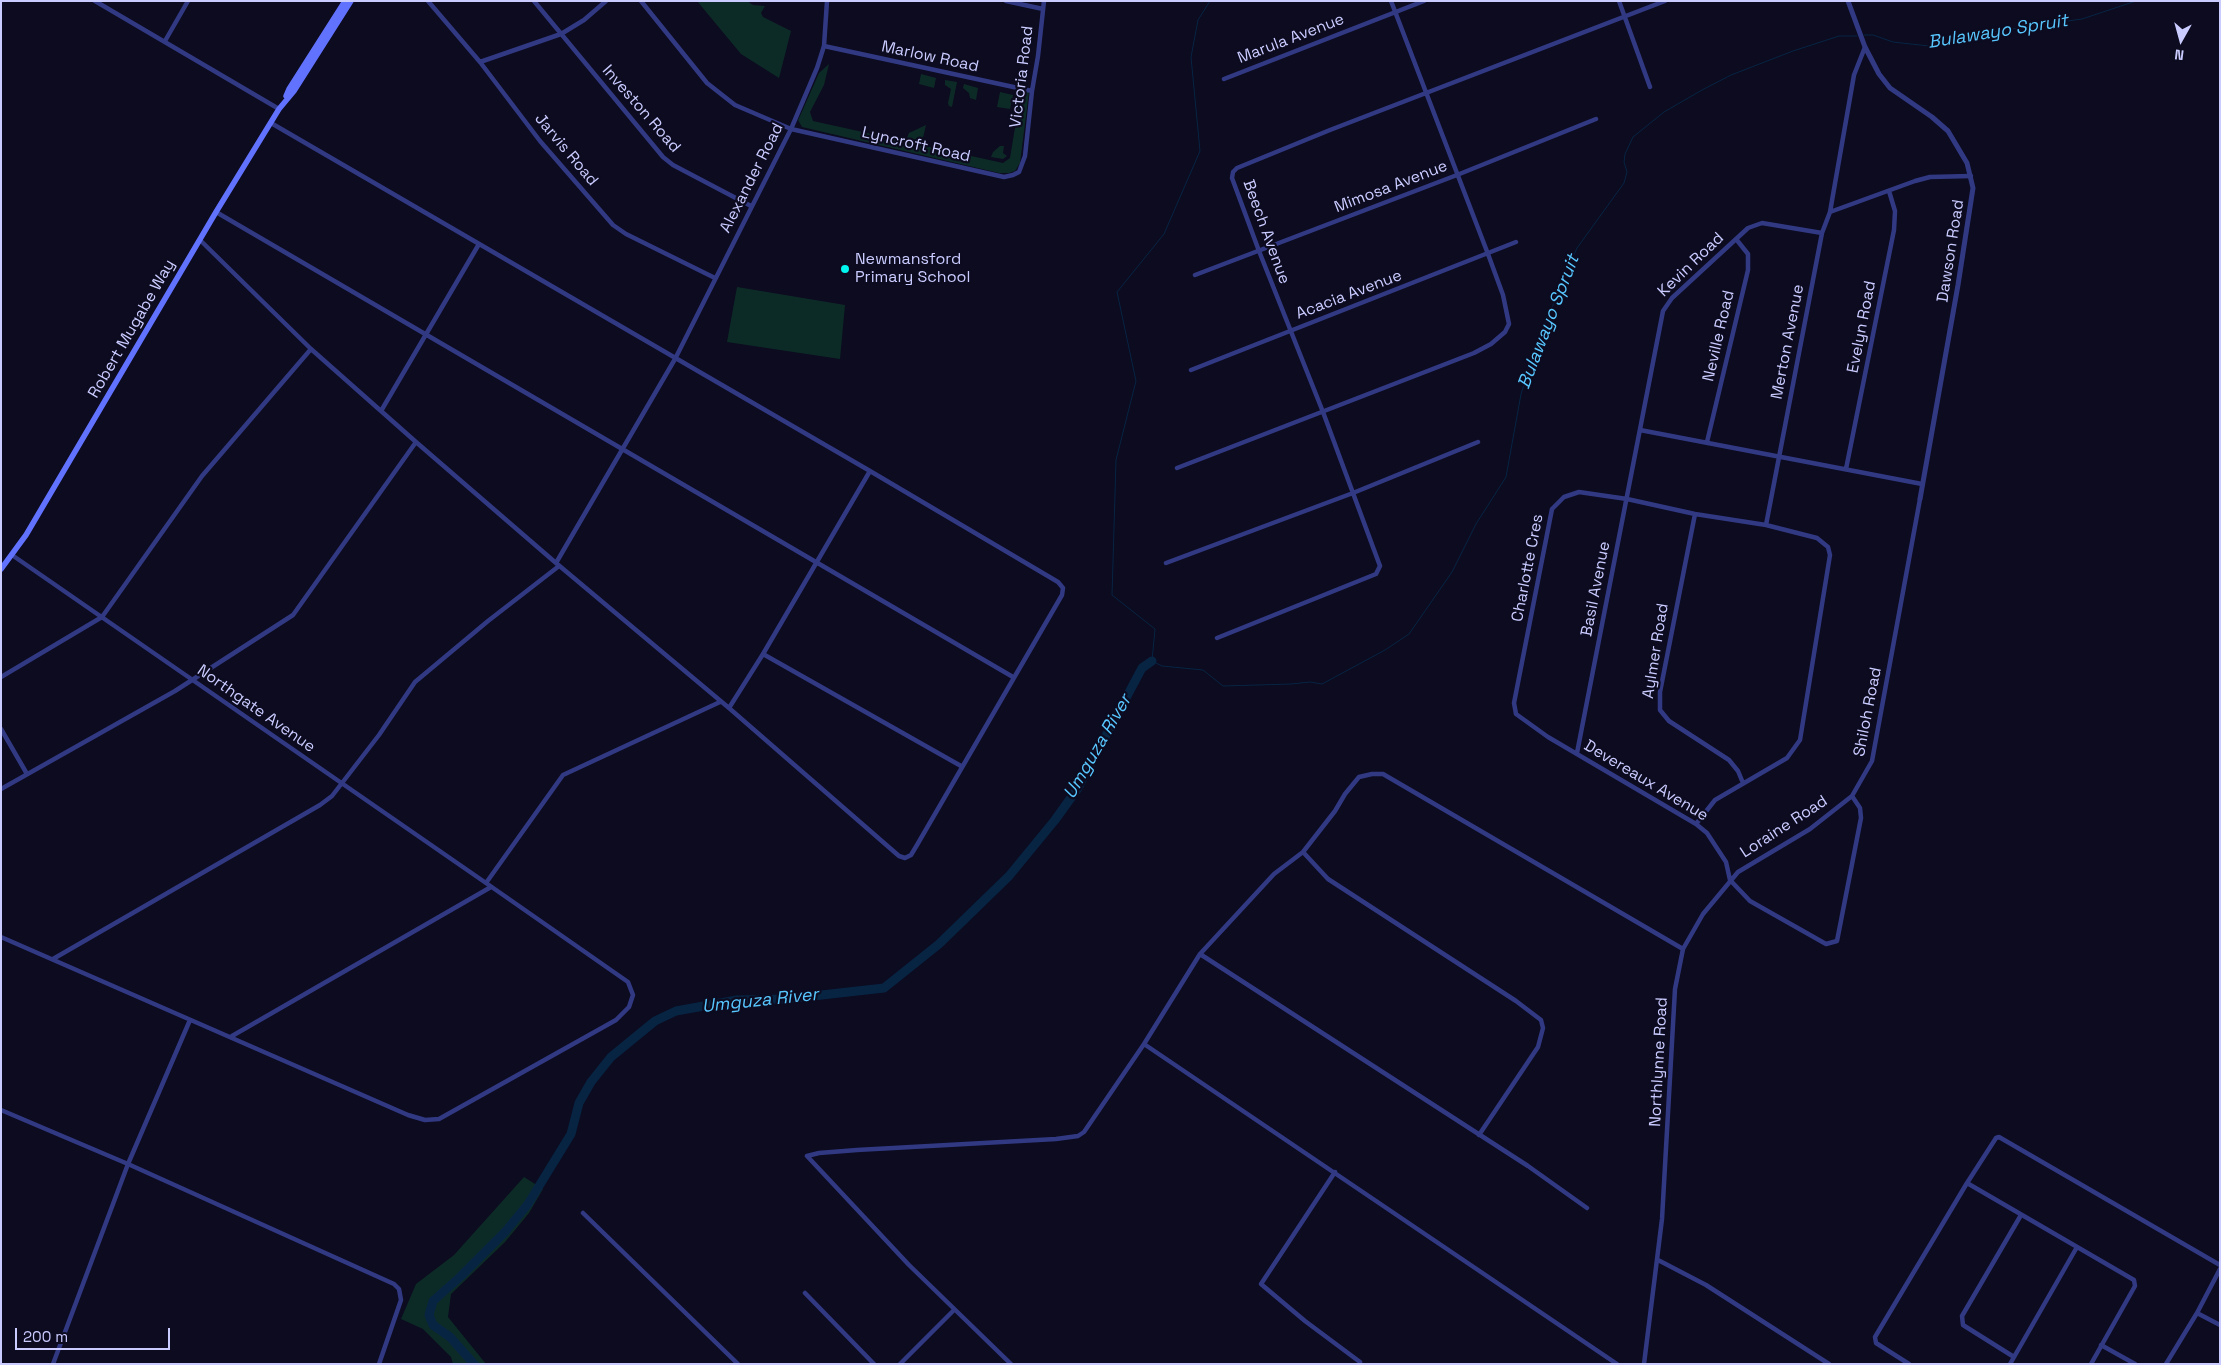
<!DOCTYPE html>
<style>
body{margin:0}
#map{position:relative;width:2221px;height:1365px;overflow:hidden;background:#0c0b20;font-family:"Space Grotesk",sans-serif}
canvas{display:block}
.frame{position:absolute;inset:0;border:2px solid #cacbff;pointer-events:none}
.north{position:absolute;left:2156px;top:15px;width:50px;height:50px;-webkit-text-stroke:4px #0c0b20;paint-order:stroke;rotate:187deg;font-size:14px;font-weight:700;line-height:20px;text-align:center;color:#cacbff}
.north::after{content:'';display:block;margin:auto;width:18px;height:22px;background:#cacbff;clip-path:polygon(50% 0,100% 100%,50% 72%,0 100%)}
.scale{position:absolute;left:15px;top:1328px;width:155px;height:22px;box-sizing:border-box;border:2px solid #cacbff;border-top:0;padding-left:6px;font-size:15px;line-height:18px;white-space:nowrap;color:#cacbff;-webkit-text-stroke:4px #0c0b20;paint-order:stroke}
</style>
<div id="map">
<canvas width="2221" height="1365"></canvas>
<div class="frame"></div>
<div class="north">N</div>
<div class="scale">200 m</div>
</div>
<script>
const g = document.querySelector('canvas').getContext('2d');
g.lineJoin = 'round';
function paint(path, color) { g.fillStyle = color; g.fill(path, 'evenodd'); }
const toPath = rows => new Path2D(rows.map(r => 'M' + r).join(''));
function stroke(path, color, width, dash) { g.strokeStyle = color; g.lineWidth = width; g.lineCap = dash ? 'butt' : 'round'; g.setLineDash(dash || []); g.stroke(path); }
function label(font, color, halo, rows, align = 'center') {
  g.font = font + ' "Space Grotesk",sans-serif'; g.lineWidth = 4.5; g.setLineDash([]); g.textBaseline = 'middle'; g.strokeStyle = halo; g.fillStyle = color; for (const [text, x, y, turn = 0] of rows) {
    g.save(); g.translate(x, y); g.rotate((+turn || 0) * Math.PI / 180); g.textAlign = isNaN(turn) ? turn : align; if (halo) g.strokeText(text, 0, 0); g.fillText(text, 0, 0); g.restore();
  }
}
paint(toPath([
 [697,1,747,1,753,5,765,6,761,13,763,17,791,31,779,78,741,54],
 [829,64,824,85,810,112,813,121,1003,163,1010,158,1021,91,1029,92,1020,163,1015,171,1009,173,999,173,802,127,798,120,800,116,819,73],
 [921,74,936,78,934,88,919,84],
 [945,80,957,82,952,107,949,106,948,103,951,89,945,85],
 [964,84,978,88,976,100,970,98,969,93,963,88],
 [1000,92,1013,95,1010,109,997,107],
 [926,125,922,142,907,138,909,133],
 [1000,146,1004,146,1003,153,1007,156,1003,159,991,157,993,152],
 [737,287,845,305,840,359,727,342],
 [524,1177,543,1189,529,1213,505,1242,451,1294,448,1317,486,1364,453,1364,451,1357,423,1329,401,1319,416,1284,454,1255]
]), '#0d2b26');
stroke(toPath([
 [1210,1,1198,20,1191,57,1200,151,1164,234,1117,292,1136,381,1116,460,1112,595,1155,629,1152,661,1162,666,1203,670,1223,686,1291,684,1310,682,1322,684,1385,650,1409,634,1452,572,1476,524,1506,477,1521,394,1535,350,1565,275,1577,248,1624,183,1627,172,1624,162,1625,154,1633,137,1664,112,1702,90,1731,75,1793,51,1839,36,1857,36],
 [1864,35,1873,35,1893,42,1929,46,1967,41,1997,31,2082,19,2136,1]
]), '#072543', 1);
stroke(toPath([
 [474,1364,450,1337,433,1325,429,1315,433,1301,460,1277,505,1232,528,1204,571,1134,579,1103,591,1082,611,1057,655,1021,676,1011,737,1000,786,999,884,988,939,944,1009,876,1055,820,1078,788,1142,668,1152,661]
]), '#072543', 9);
stroke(toPath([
 [95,1,279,109],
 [428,1,480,62,540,141,613,225,626,234,715,278],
 [534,1,663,157,673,165,751,206],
 [641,1,707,83,735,105,791,129,1004,177,1013,175,1019,172,1025,156,1032,91,1038,56,1044,1],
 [1006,1,1043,9],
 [1619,1,1650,87],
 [165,41,188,1],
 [824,46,1032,91],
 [480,62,561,34,584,20,606,1],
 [1224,79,1424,1],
 [271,123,870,471,763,654,961,766],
 [216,212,1013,677],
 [1830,212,1854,75,1865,47],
 [200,240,311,349,416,442,556,563,729,708,899,856,905,858,911,855,917,845,1062,595,1063,588,1058,582,870,471],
 [1195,275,1457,175,1596,119],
 [1191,370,1516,242],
 [381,411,479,244],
 [1640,430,1922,484],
 [1707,442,1748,270,1748,254,1736,239],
 [1177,468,1474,353,1491,344,1505,332,1509,324,1503,295,1488,254,1391,1],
 [1846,469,1894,230,1895,211,1889,191],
 [1695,514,1660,692,1660,710,1669,721,1729,760,1738,771,1743,783],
 [1766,525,1822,233,1830,212,1915,181,1930,177,1971,176],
 [12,555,486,883],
 [556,563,675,359,791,129,817,68,824,46,827,1],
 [1166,563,1353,493,1478,442],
 [1217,638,1376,574,1380,566,1323,412,1259,251,1232,178,1233,172,1237,168,1330,130,1665,1],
 [1,677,102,617,202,476,311,349],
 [729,708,763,654],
 [1,729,27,774],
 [1577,753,1663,311,1672,298,1748,228,1762,223,1822,233],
 [1,789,175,691,293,615,416,442],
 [1696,824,1715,800,1787,758,1800,740,1830,555,1828,547,1817,538,1766,525,1695,514,1627,499,1579,492,1564,497,1552,509,1514,703,1516,714,1548,737,1696,824,1707,833,1726,862,1730,880,1750,901,1826,944,1837,941,1861,818,1860,808,1852,796,1872,761,1920,499],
 [1303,852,1328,879,1516,1001,1541,1020,1543,1028,1538,1047,1479,1135],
 [1,937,408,1115,425,1120,439,1119,616,1020,629,1007,633,995,628,982,486,883,563,775,720,702],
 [1200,954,1528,1166,1587,1208],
 [53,959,320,805,332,796,379,735,415,682,488,621,559,566],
 [232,1036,491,887],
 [1144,1044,1617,1364],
 [1,1110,128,1164,394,1284,399,1289,401,1300,379,1364],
 [1335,1172,1261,1284,1305,1321,1360,1362],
 [1967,1183,2134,1280,2135,1286,2091,1364],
 [583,1213,738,1364],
 [1658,1260,1706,1285,1829,1364],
 [805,1293,874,1364],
 [2197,1313,2220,1269],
 [2101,1345,2135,1364],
 [2014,1357,1963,1325,1962,1316,2021,1215],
 [53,1364,128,1164,190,1020],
 [900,1364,954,1310],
 [1011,1364,909,1265,807,1156,819,1153,857,1150,1056,1139,1078,1136,1084,1132,1144,1044,1200,954,1274,874,1303,852,1335,811,1345,794,1359,777,1372,774,1383,774,1683,949],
 [1644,1364,1662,1219,1675,989,1683,949,1703,914,1738,872,1810,829,1852,796],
 [1909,1364,1876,1343,1875,1337,1967,1183,1996,1138,1999,1137,2220,1265],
 [2010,1364,2077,1247],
 [2166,1364,2197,1313,2220,1325]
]), '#323983', 4.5);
stroke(toPath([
 [1848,1,1865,47,1879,74,1890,88,1932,117,1948,131,1967,163,1973,188,1958,285,1920,499]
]), '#323983', 5);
stroke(toPath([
 [286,96,289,89,345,1],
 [1,569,26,535,216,212,279,109,294,91,351,1]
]), '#6172ff', 5.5);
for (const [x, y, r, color] of [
 [845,269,5,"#00f5ee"]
]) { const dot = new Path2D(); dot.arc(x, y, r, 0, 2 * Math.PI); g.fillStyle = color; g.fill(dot); stroke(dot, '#0c0b20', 2); }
label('16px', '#cacbff', '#0c0b20', [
 ["Marula Avenue",1291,39,-21],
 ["Marlow Road",930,57,12],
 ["Victoria Road",1022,77,-83],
 ["Investon Road",641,109,49],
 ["Lyncroft Road",916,145,13],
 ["Jarvis Road",566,150,50],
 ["Alexander Road",752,178,-63],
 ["Mimosa Avenue",1391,187,-21],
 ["Beech Avenue",1266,232,70],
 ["Dawson Road",1951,251,-81],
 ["Kevin Road",1691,265,-44],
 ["Acacia Avenue",1349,295,-21],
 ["Evelyn Road",1862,327,-79],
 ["Robert Mugabe Way",132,329,-60],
 ["Neville Road",1719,336,-77],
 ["Merton Avenue",1788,342,-79],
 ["Charlotte Cres",1528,568,-79],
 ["Basil Avenue",1596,589,-79],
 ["Aylmer Road",1656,651,-81],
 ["Northgate Avenue",256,709,35],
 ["Shiloh Road",1868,712,-79],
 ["Devereaux Avenue",1646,781,31],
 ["Loraine Road",1784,827,-33],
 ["Northlynne Road",1659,1062,-87]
]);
label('16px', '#cacbff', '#0c0b20', [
 ["Newmansford",855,260],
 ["Primary School",855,278]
], 'left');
label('italic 18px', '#58c7ff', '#0c0b20', [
 ["Bulawayo Spruit",1998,32,-9],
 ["Bulawayo Spruit",1549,322,-69],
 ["Umguza River",1098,747,-60],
 ["Umguza River",760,1001,-6]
]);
</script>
